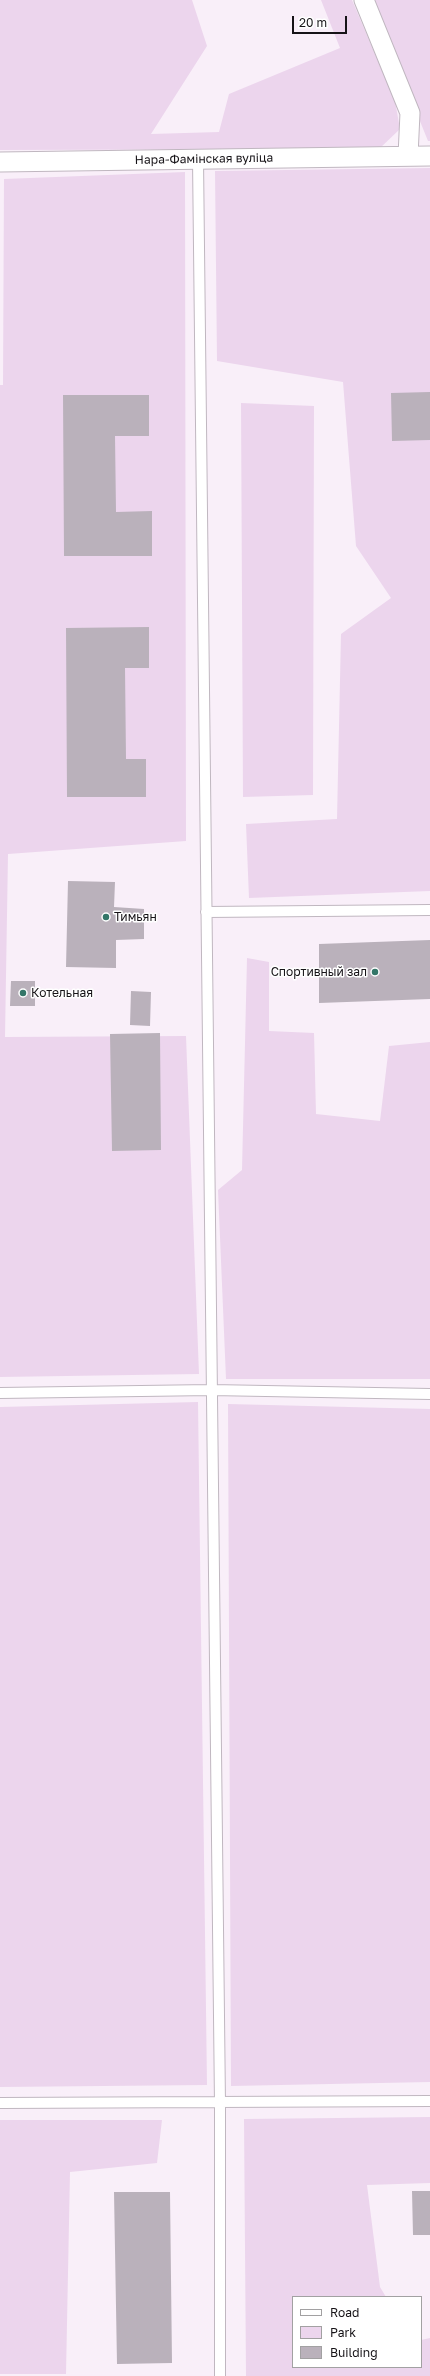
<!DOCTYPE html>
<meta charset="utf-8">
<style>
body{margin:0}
#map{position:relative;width:430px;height:2376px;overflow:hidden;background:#f9eff9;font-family:"Golos Text",sans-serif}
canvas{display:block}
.legend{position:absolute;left:292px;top:2296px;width:130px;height:72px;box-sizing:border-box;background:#fff;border:1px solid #a2a1a2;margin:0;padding:5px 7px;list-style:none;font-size:12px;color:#161317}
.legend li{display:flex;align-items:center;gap:8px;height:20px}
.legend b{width:20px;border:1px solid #a2a1a2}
.scale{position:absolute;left:292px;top:16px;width:55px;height:18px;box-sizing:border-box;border:2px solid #161317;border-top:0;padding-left:5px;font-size:12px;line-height:14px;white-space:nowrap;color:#161317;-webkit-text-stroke:3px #fff;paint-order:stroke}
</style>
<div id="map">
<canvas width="430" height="2376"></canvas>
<ul class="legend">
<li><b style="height:5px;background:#fff"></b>Road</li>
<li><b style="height:11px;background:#ecd5ed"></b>Park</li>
<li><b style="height:11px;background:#bab1bb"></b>Building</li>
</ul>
<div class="scale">20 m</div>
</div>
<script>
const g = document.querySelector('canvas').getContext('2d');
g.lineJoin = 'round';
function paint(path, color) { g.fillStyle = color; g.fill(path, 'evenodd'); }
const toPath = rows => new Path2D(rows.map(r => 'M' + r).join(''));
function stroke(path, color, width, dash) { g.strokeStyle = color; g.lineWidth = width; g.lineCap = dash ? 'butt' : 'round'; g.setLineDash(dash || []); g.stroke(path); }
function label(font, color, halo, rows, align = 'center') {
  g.font = font + ' "Golos Text",sans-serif'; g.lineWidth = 3; g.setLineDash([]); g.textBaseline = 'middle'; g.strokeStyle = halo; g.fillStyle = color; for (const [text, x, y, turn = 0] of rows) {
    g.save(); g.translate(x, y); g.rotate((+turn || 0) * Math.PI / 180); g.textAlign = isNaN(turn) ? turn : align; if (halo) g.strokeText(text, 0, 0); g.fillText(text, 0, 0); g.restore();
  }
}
paint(toPath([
 [0,0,192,0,207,46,151,134,219,132,229,94,340,48,321,0,352,0,395,101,400,129,379,149,0,150],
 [371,0,430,0,430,141,428,141],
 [430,168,430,891,249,898,246,824,337,819,341,634,391,598,356,546,343,382,217,361,215,171],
 [185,172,186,841,8,854,5,1037,186,1036,199,1374,0,1377,0,385,3,385,4,179],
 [241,403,314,406,313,795,243,797],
 [247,958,269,962,269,1031,314,1033,316,1114,380,1121,389,1046,430,1042,430,1379,226,1379,218,1190,242,1170],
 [198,1402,207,2085,0,2087,0,1407],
 [228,1404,430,1409,430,2082,231,2086],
 [430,2117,430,2183,367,2185,380,2287,386,2297,293,2297,293,2367,421,2367,421,2340,430,2338,430,2376,246,2376,244,2119],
 [0,2120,162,2120,157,2163,70,2172,66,2374,0,2374]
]), '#ecd5ed');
paint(toPath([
 [430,392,430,440,392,441,391,393],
 [63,395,149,395,149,436,115,436,116,512,152,511,152,556,64,556],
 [149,627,149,668,125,668,126,759,146,759,146,797,67,797,66,628],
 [68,881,115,882,114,907,144,909,144,939,116,940,116,968,66,967],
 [430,940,430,999,319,1003,319,944],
 [11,981,35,981,35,1006,10,1006],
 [131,991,151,992,150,1026,130,1025],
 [160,1033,161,1150,112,1151,110,1034],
 [412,2191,430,2191,430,2235,413,2235],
 [114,2192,170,2192,172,2363,117,2364]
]), '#bab1bb');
const service = toPath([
 [198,159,220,2103,220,2376],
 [206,912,430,910],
 [0,1393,211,1390,430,1394],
 [0,2103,430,2101]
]);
const minor = toPath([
 [364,0,410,113,408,156],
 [0,162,430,156]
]);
stroke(service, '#c0b7c0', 12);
stroke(minor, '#c0b7c0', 21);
stroke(service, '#fff', 10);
stroke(minor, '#fff', 19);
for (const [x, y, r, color] of [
 [106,917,4,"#337668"],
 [375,972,4,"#337668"],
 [23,993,4,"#337668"]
]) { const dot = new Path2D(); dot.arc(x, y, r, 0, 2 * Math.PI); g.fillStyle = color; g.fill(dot); stroke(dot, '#fff', 1.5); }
label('12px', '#161317', '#fff', [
 ["Нара-Фамінская вуліца",204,159,-1]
]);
label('12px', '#161317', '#fff', [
 ["Тимьян",114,917],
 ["Спортивный зал",367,972,"right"],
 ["Котельная",31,993]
], 'left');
</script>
